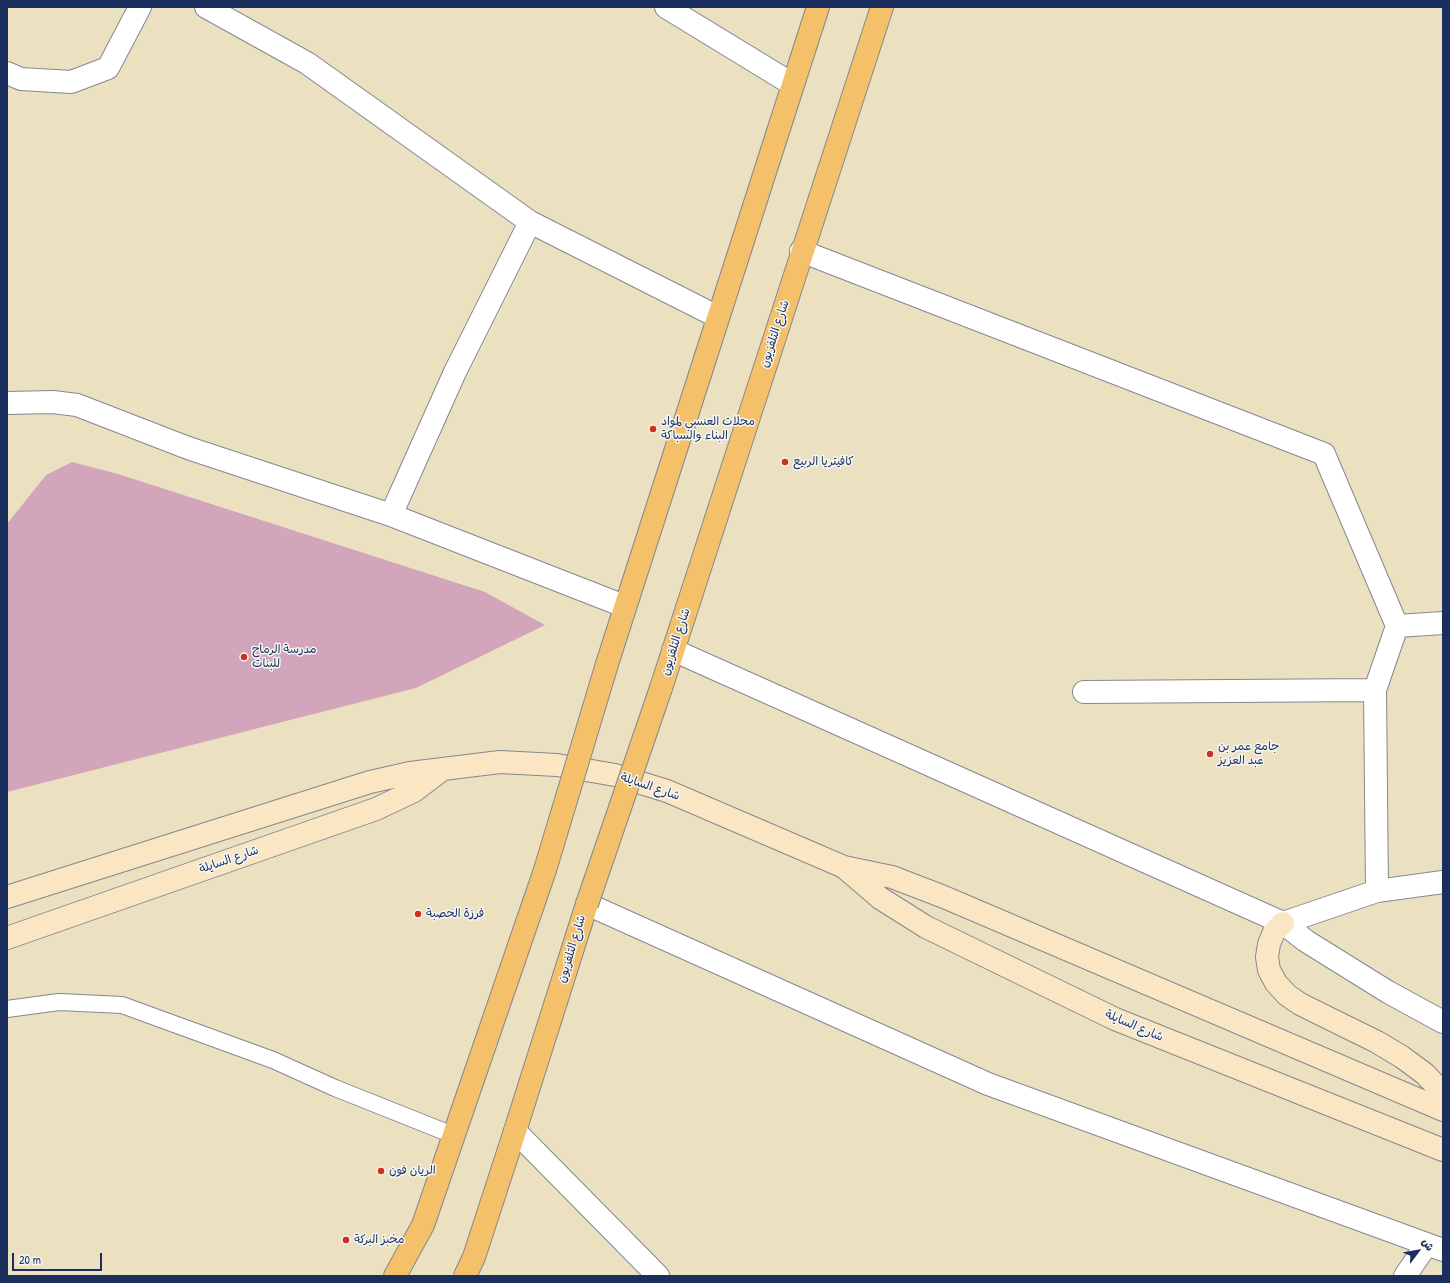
<!DOCTYPE html>
<meta charset="utf-8">
<style>
body{margin:0}
#map{position:relative;width:1450px;height:1283px;overflow:hidden;background:#ebe1c1;font-family:"Patrick Hand","Playpen Sans Arabic",sans-serif}
canvas{display:block}
.frame{position:absolute;inset:0;border:8px solid #1b2f5e;pointer-events:none}
.north{position:absolute;left:1398px;top:1231px;width:40px;height:40px;-webkit-text-stroke:3px #f6f6f2;paint-order:stroke;rotate:58deg;font-size:11px;font-weight:700;line-height:16px;text-align:center;color:#1b2f5e}
.north::after{content:'';display:block;margin:auto;width:14px;height:18px;background:#1b2f5e;clip-path:polygon(50% 0,100% 100%,50% 72%,0 100%)}
.scale{position:absolute;left:12px;top:1253px;width:90px;height:18px;box-sizing:border-box;border:2px solid #1b2f5e;border-top:0;padding-left:5px;font-size:12px;line-height:14px;white-space:nowrap;color:#1b2f5e;-webkit-text-stroke:3px #f6f6f2;paint-order:stroke}
</style>
<div id="map">
<canvas width="1450" height="1283"></canvas>
<div class="frame"></div>
<div class="north">ش</div>
<div class="scale">20 m</div>
</div>
<script>
const g = document.querySelector('canvas').getContext('2d');
g.lineJoin = 'round';
function paint(path, color) { g.fillStyle = color; g.fill(path, 'evenodd'); }
const toPath = rows => new Path2D(rows.map(r => 'M' + r).join(''));
function stroke(path, color, width, dash) { g.strokeStyle = color; g.lineWidth = width; g.lineCap = dash ? 'butt' : 'round'; g.setLineDash(dash || []); g.stroke(path); }
function label(font, color, halo, rows, align = 'center') {
  g.font = font + ' "Patrick Hand","Playpen Sans Arabic",sans-serif'; g.lineWidth = 3; g.setLineDash([]); g.textBaseline = 'middle'; g.strokeStyle = halo; g.fillStyle = color; for (const [text, x, y, turn = 0] of rows) {
    g.save(); g.translate(x, y); g.rotate((+turn || 0) * Math.PI / 180); g.textAlign = isNaN(turn) ? turn : align; if (halo) g.strokeText(text, 0, 0); g.fillText(text, 0, 0); g.restore();
  }
}
paint(toPath([
 [72,462,118,474,485,592,545,625,416,688,7,792,7,524,46,475]
]), '#d3a5bb');
const service = toPath([
 [7,1009,59,1002,122,1005,273,1060,335,1088,453,1135]
]);
const minor = toPath([
 [206,7,307,63,530,222,718,317],
 [666,7,792,84],
 [7,73,21,79,71,82,108,68,140,7],
 [801,251,1324,454,1397,626,1375,690,1377,891],
 [7,403,53,402,77,405,188,448,391,515,624,606],
 [391,515,455,372,530,222],
 [1397,626,1443,623],
 [673,650,1283,923,1306,941,1388,992,1443,1022],
 [1084,692,1375,690],
 [587,904,988,1084,1443,1250],
 [1283,923,1377,891,1443,882],
 [515,1131,658,1276],
 [1405,1276,1427,1244]
]);
const secondary = toPath([
 [845,868,880,898,926,927,1115,1019,1443,1150],
 [7,897,370,782,410,773,500,762,557,765,615,775,667,791,844,867,892,877,944,897,1443,1110],
 [1283,923,1274,932,1269,944,1267,957,1269,970,1276,983,1287,995,1300,1004,1377,1042,1402,1057,1425,1074,1443,1093],
 [7,938,376,809,414,791,443,769]
]);
const primary = toPath([
 [607,664,818,7],
 [661,688,882,7],
 [395,1276,423,1225,545,870],
 [465,1276,474,1257,515,1131,587,904]
]);
stroke(service, '#838890', 18);
stroke(minor, '#838890', 24);
stroke(secondary, '#838890', 24);
stroke(primary, '#838890', 24);
stroke(service, '#fff', 16);
stroke(minor, '#fff', 22);
stroke(secondary, '#fbe6c3', 22);
stroke(primary, '#f4c16a', 22);
const primaryBridge = toPath([
 [545,870,607,664],
 [587,904,661,688]
]);
stroke(primaryBridge, '#838890', 24, []);
stroke(primaryBridge, '#f4c16a', 22);
for (const [x, y, r, color] of [
 [653,429,4,"#c8321e"],
 [785,462,4,"#c8321e"],
 [244,657,4,"#c8321e"],
 [1210,754,4,"#c8321e"],
 [418,914,4,"#c8321e"],
 [381,1171,4,"#c8321e"],
 [346,1240,4,"#c8321e"]
]) { const dot = new Path2D(); dot.arc(x, y, r, 0, 2 * Math.PI); g.fillStyle = color; g.fill(dot); stroke(dot, '#f6f6f2', 1.5); }
label('12px', '#1b2f5e', '#f6f6f2', [
 ["شارع التلفزيون",775,334,-72],
 ["شارع التلفزيون",676,642,-72],
 ["شارع السايلة",650,787,19],
 ["شارع السايلة",229,860,-19],
 ["شارع التلفزيون",572,949,-73],
 ["شارع السايلة",1134,1026,23]
]);
label('12px', '#1b2f5e', '#f6f6f2', [
 ["محلات العنسي لمواد",661,422],
 ["البناء والسباكة",661,436],
 ["كافيتريا الربيع",793,462],
 ["مدرسة الرماح",252,650],
 ["للبنات",252,664],
 ["جامع عمر بن",1218,747],
 ["عبد العزيز",1218,761],
 ["فرزة الحصبة",426,914],
 ["الريان فون",389,1171],
 ["مخبز البركة",354,1240]
], 'left');
</script>
